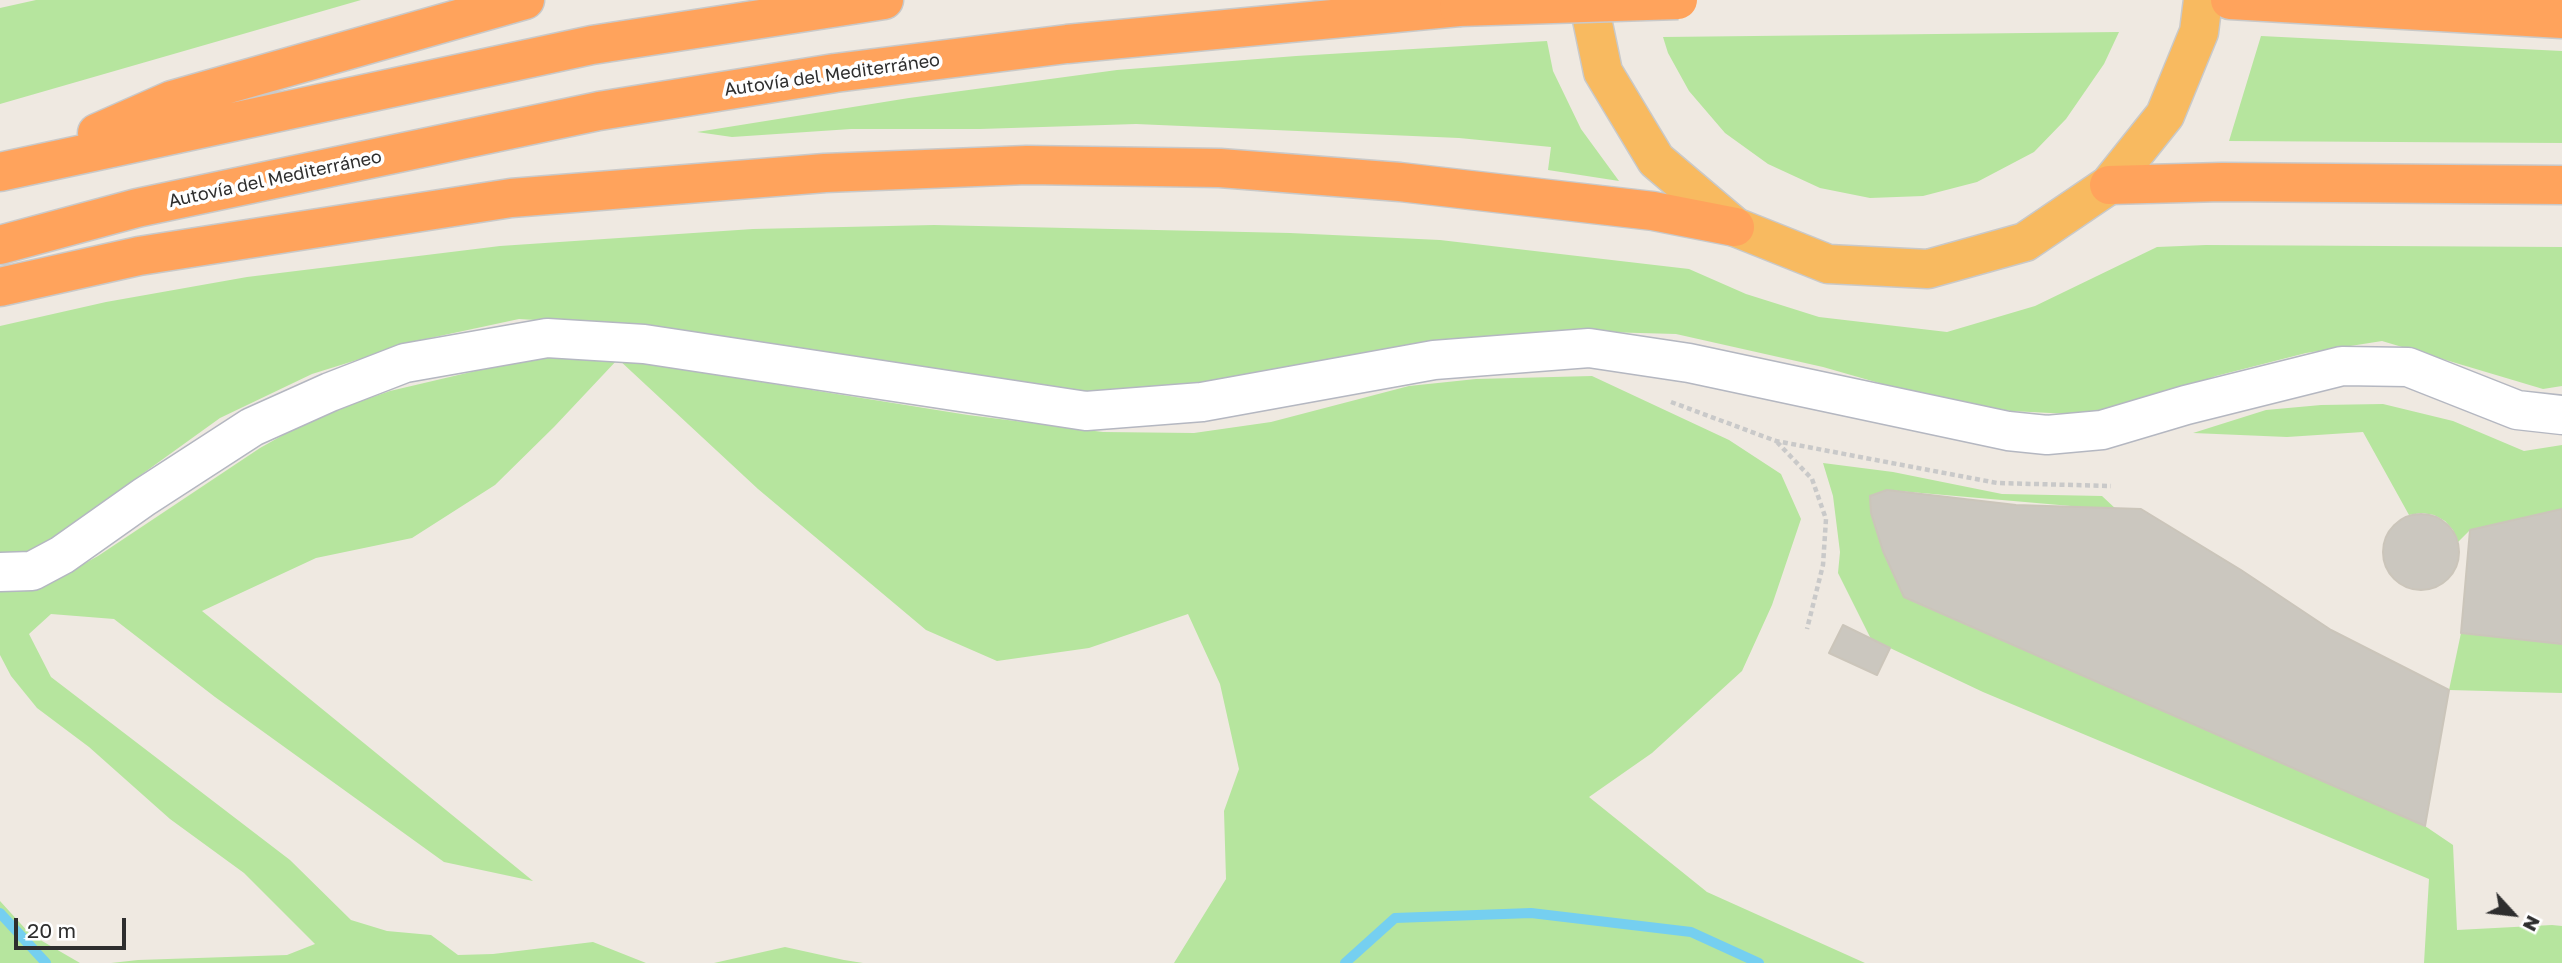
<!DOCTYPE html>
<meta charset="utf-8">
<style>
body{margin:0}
#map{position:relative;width:2562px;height:963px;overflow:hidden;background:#efe9e1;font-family:"Golos Text",sans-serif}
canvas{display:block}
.north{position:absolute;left:2478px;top:879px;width:70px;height:70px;-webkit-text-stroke:5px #fff;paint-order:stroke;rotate:117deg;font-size:19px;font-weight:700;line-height:28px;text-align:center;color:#2e2e2e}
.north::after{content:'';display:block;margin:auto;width:24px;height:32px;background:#2e2e2e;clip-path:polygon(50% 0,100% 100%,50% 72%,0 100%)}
.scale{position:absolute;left:14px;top:918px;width:112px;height:32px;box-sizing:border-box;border:4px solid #2e2e2e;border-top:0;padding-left:9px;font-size:21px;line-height:24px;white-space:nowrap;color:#2e2e2e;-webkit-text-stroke:5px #fff;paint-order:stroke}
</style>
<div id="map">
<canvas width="2562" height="963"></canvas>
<div class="north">N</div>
<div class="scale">20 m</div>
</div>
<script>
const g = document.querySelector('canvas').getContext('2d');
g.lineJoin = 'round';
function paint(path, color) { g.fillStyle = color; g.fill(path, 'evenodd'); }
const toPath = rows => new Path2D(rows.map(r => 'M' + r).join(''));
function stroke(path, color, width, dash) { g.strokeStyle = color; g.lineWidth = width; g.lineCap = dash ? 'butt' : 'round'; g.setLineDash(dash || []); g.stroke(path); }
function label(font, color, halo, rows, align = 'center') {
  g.font = font + ' "Golos Text",sans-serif'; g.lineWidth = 7; g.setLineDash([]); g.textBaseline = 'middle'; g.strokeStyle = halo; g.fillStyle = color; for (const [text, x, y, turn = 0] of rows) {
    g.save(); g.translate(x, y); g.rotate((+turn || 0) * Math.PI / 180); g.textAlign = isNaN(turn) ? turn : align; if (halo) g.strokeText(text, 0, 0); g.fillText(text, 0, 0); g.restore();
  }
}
paint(toPath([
 [36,0,361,0,0,104,0,8],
 [2119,32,2104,64,2066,119,2034,152,1977,182,1923,196,1870,198,1820,188,1768,164,1725,133,1689,91,1668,53,1663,37],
 [2261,36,2562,51,2562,143,2229,141],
 [1547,41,1553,71,1581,129,1619,181,1548,170,1551,147,1459,138,1136,124,980,129,851,129,732,137,697,132,909,98,1117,70,1296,56],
 [934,225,1290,233,1440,240,1689,269,1746,294,1819,317,1947,332,2035,306,2157,247,2206,245,2562,247,2562,386,2543,389,2382,341,2306,353,2216,376,2133,406,2070,414,2011,411,1935,399,1823,367,1676,334,1604,332,1216,384,1108,395,619,325,519,319,421,340,312,374,220,418,38,549,0,559,0,326,106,302,247,277,500,246,753,229],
 [535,357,618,359,968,415,1103,432,1194,433,1271,422,1409,386,1476,379,1592,376,1729,440,1781,474,1801,519,1772,605,1742,671,1652,753,1589,797,1707,892,1865,963,1174,963,1226,879,1224,811,1239,769,1220,684,1188,614,1089,648,997,661,926,630,758,489,618,359,554,427,495,485,412,538,316,558,202,611,533,881,444,862,215,697,114,619,51,614,29,634,51,677,290,860,351,920,387,931,431,935,458,955,493,954,593,942,646,963,111,963,138,960,287,955,315,944,244,873,170,819,89,747,37,708,11,676,0,655,0,588,47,584,98,556,260,448,315,417,390,391],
 [2383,404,2453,421,2524,451,2562,445,2562,509,2470,530,2458,542,2453,530,2445,521,2434,515,2422,513,2409,515,2363,432,2287,437,2193,433,2266,410,2321,405],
 [1823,463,1893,472,2002,494,2102,496,2117,510,1887,490,1871,513,1883,551,1904,597,2425,826,2453,845,2457,930,2552,925,2562,926,2562,963,2424,963,2429,879,1983,692,1871,639,1838,573,1840,552,1833,496],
 [2461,633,2562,644,2562,693,2449,690],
 [0,901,30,934,80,963,0,963],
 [785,947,844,960,863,963,714,963]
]), '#b6e59e');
stroke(toPath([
 [0,913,46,963],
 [1345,963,1395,918,1531,913,1691,932,1759,963]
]), '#75cff0', 10);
const building = toPath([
 [1887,490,2016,505,2141,509,2241,570,2331,630,2449,690,2425,826,1904,597,1883,551,1871,513,1870,496,1887,490],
 [2562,509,2562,644,2461,633,2470,530,2562,509],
 '2383 552a38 38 0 1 1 76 0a38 38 0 1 1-76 0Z',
 [1843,625,1890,648,1877,675,1829,653,1843,625]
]);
paint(building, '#cbc7bf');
stroke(building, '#cbc5ba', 2);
const minor = toPath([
 [0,572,32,571,62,555,144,497,252,427,330,392,405,363,547,338,644,344,1086,411,1202,402,1434,360,1589,348,1689,363,2008,431,2047,435,2102,430,2186,405,2342,366,2408,367,2517,410,2562,415]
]);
const trunk = toPath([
 [1588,0,1603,72,1656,160,1735,227,1828,264,1928,269,2025,242,2109,185,2165,115,2199,32,2203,0]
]);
const motorway = toPath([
 [2230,0,2562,19],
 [97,133,172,100,525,0],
 [0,172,592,45,884,0],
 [2109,185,2222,182,2562,185],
 [0,245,137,208,599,111,835,73,1067,44,1459,7],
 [0,287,139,256,511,198,825,173,1027,165,1220,168,1400,182,1653,211,1735,227]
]);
stroke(minor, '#b4b7c1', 41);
stroke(trunk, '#c9c9c9', 41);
stroke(motorway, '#c9c9c9', 41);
stroke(toPath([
 [1671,402,1776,441,1997,483,2111,486],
 [1777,442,1812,479,1826,519,1823,565,1807,629]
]), '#c9c9c9', 4.5, [5, 3.5]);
stroke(minor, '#fff', 38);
stroke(trunk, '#f8ba60', 38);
stroke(motorway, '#ffa35c', 38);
const motorwayBridge = toPath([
 [1459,7,1678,0]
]);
stroke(motorwayBridge, '#c9c9c9', 41, []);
stroke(motorwayBridge, '#ffa35c', 38);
label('18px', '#2e2e2e', '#fff', [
 ["Autovía del Mediterráneo",832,75,-8],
 ["Autovía del Mediterráneo",275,179,-12]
]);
</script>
